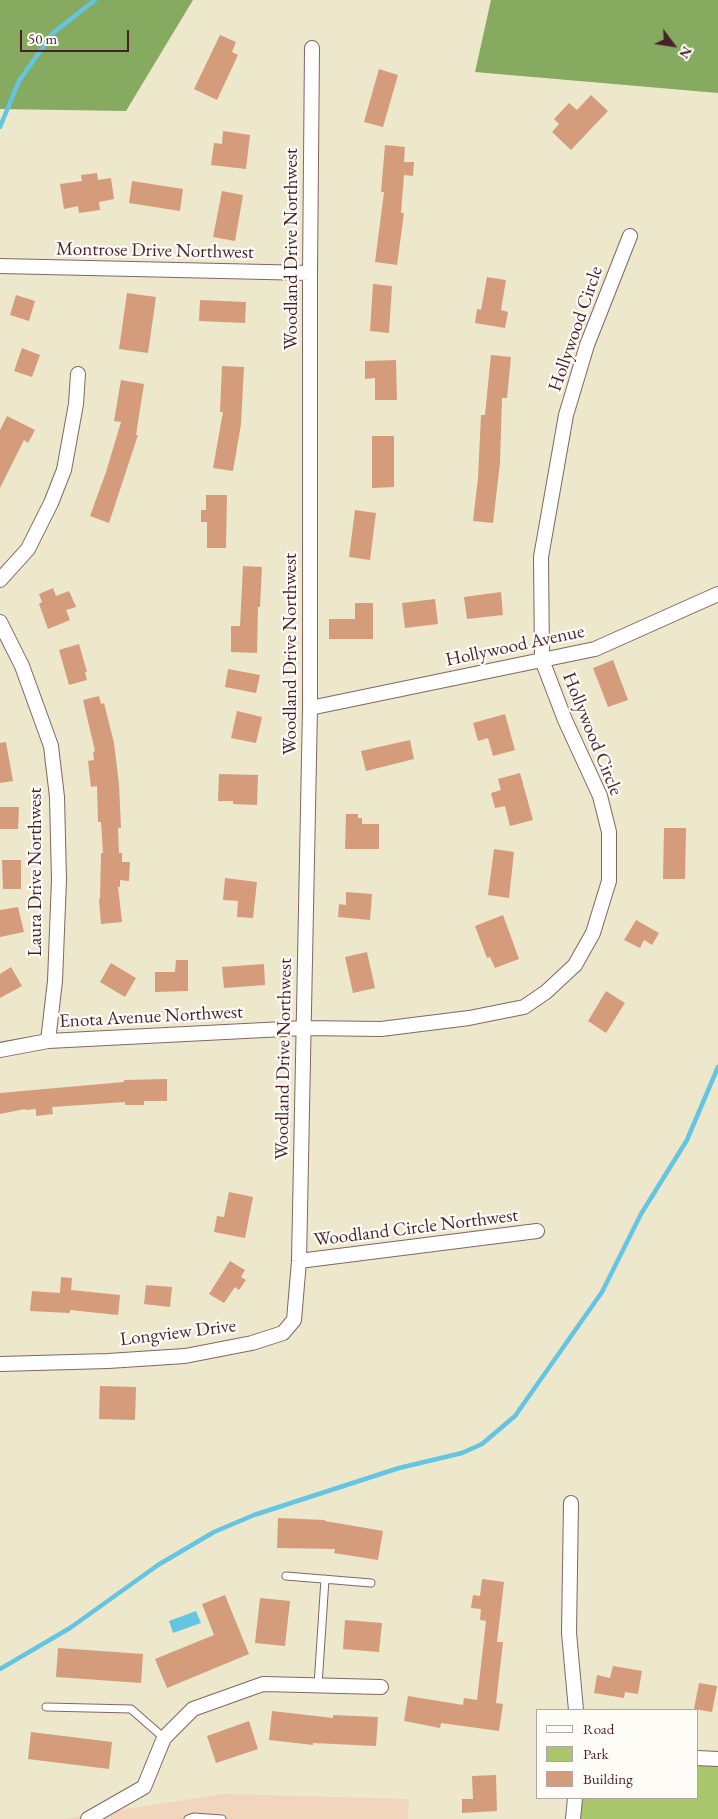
<!DOCTYPE html>
<style>
body{margin:0}
#map{position:relative;width:718px;height:1819px;overflow:hidden;background:#ede7cc;font-family:"EB Garamond",serif}
canvas{display:block}
.legend{position:absolute;left:536px;top:1709px;width:162px;height:90px;box-sizing:border-box;background:#fdfcf7;border:1px solid #b5a4a5;margin:0;padding:6px 9px;list-style:none;font-size:15px;color:#4a1f2b}
.legend li{display:flex;align-items:center;gap:10px;height:25px}
.legend b{width:25px;border:1px solid #b5a4a5}
.north{position:absolute;left:648px;top:20px;width:50px;height:50px;-webkit-text-stroke:4px #fdfcf7;paint-order:stroke;rotate:121deg;font-size:14px;font-weight:700;line-height:20px;text-align:center;color:#4a1f2b}
.north::after{content:'';display:block;margin:auto;width:18px;height:22px;background:#4a1f2b;clip-path:polygon(50% 0,100% 100%,50% 72%,0 100%)}
.scale{position:absolute;left:20px;top:30px;width:109px;height:22px;box-sizing:border-box;border:2px solid #4a1f2b;border-top:0;padding-left:6px;font-size:15px;line-height:18px;white-space:nowrap;color:#4a1f2b;-webkit-text-stroke:4px #fdfcf7;paint-order:stroke}
</style>
<div id="map">
<canvas width="718" height="1819"></canvas>
<ul class="legend">
<li><b style="height:6px;background:#fff"></b>Road</li>
<li><b style="height:14px;background:#a9c66c"></b>Park</li>
<li><b style="height:14px;background:#d59c7c"></b>Building</li>
</ul>
<div class="north">N</div>
<div class="scale">50 m</div>
</div>
<script>
const g = document.querySelector('canvas').getContext('2d');
g.lineJoin = 'round';
function paint(path, color) { g.fillStyle = color; g.fill(path, 'evenodd'); }
const toPath = rows => new Path2D(rows.map(r => 'M' + r).join(''));
function stroke(path, color, width, dash) { g.strokeStyle = color; g.lineWidth = width; g.lineCap = dash ? 'butt' : 'round'; g.setLineDash(dash || []); g.stroke(path); }
function label(font, color, halo, rows, align = 'center') {
  g.font = font + ' "EB Garamond",serif'; g.lineWidth = 4.5; g.setLineDash([]); g.textBaseline = 'middle'; g.strokeStyle = halo; g.fillStyle = color; for (const [text, x, y, turn = 0] of rows) {
    g.save(); g.translate(x, y); g.rotate((+turn || 0) * Math.PI / 180); g.textAlign = isNaN(turn) ? turn : align; if (halo) g.strokeText(text, 0, 0); g.fillText(text, 0, 0); g.restore();
  }
}
paint(toPath([
 [223,1794,409,1799,408,1819,64,1819]
]), '#f1d5bd');
paint(toPath([
 [697,1756,718,1760,718,1819,574,1819,576,1798,697,1798]
]), '#a9c66c');
paint(toPath([
 [0,0,193,0,126,111,0,109],
 [491,0,718,0,718,93,475,72]
]), '#86ab60');
paint(toPath([
 [196,1611,201,1623,173,1633,169,1621]
]), '#64c5e2');
stroke(toPath([
 [0,127,19,81,53,33,95,0],
 [0,1669,70,1628,158,1565,214,1532,254,1515,399,1468,462,1453,482,1444,515,1416,602,1292,641,1214,687,1140,718,1067]
]), '#64c5e2', 4.5);
paint(toPath([
 [220,35,236,42,232,52,238,55,217,100,194,89],
 [379,69,398,75,383,127,364,122],
 [591,95,608,111,571,150,552,132,559,124,554,119,569,103,577,110],
 [223,131,250,135,246,169,211,165,214,143,222,144],
 [385,145,405,147,404,162,414,162,413,176,404,175,401,213,404,213,397,265,375,262,384,192,381,192],
 [97,173,98,180,111,178,114,199,99,202,100,210,79,213,78,206,64,209,60,184,82,181,81,175],
 [132,181,183,189,180,211,129,203],
 [222,191,243,195,235,241,213,237],
 [487,277,506,280,501,310,508,312,505,328,475,323,477,309,481,310],
 [373,284,392,286,389,333,370,331],
 [127,293,156,297,148,353,119,349],
 [16,295,35,301,29,321,10,315],
 [200,300,246,302,245,323,199,321],
 [22,348,40,355,32,377,14,371],
 [491,355,511,357,507,398,502,398,500,463,493,523,473,521,478,478,481,415,485,415],
 [396,360,397,400,375,400,375,378,365,379,365,361],
 [222,366,244,367,241,424,233,471,213,468,223,412,220,412],
 [121,380,144,384,136,435,138,435,109,523,90,516,106,472,121,422,114,421],
 [7,416,35,430,28,443,24,440,0,488,0,430],
 [372,436,394,436,394,487,372,488],
 [206,495,227,495,226,548,207,548,207,522,201,522,201,510,206,510],
 [355,510,376,513,370,560,349,557],
 [243,566,262,567,260,607,258,607,257,653,231,652,231,626,240,626],
 [53,588,56,596,69,591,76,607,66,610,70,620,48,629,39,604,42,602,39,594],
 [501,592,503,615,467,619,464,597],
 [435,599,438,624,405,628,402,603],
 [355,603,373,603,373,639,329,639,329,619,355,619],
 [79,644,87,672,85,672,87,680,69,685,59,650],
 [613,660,628,700,608,707,593,668],
 [228,669,260,675,256,693,225,687],
 [99,696,101,704,104,703,114,743,119,784,121,828,118,828,119,853,122,853,122,862,130,862,129,881,120,880,120,887,118,887,122,922,101,924,99,899,100,899,101,853,103,853,101,822,98,822,97,786,91,787,88,761,94,760,93,752,95,751,83,700],
 [237,711,262,717,256,743,231,738],
 [505,714,515,750,493,756,488,738,478,741,473,723],
 [410,740,414,759,366,771,361,751],
 [6,742,13,781,0,783,0,743],
 [520,773,533,820,510,826,505,806,495,808,491,793,501,790,498,779],
 [219,774,258,775,257,805,233,804,233,801,218,801],
 [0,807,19,807,18,829,0,829],
 [346,814,358,814,358,818,362,818,362,824,379,824,379,849,345,849],
 [664,828,686,828,685,879,663,879],
 [494,849,514,852,509,898,488,895],
 [2,860,21,860,21,889,3,889],
 [225,878,257,882,253,918,237,917,238,901,223,900],
 [346,892,372,894,370,920,338,917,339,904,346,905],
 [18,907,24,932,0,937,0,910],
 [503,915,519,959,495,968,490,957,487,958,475,926],
 [636,920,659,933,652,945,644,940,640,948,624,940],
 [367,952,375,988,353,993,345,957],
 [176,960,188,960,188,991,155,992,155,972,175,972],
 [111,963,136,978,125,997,100,982],
 [264,964,265,985,224,988,222,967],
 [11,967,22,986,0,998,0,974],
 [606,991,625,1003,606,1033,588,1021],
 [167,1079,167,1101,144,1101,144,1105,125,1105,125,1102,52,1107,53,1114,36,1116,36,1109,25,1110,25,1109,0,1114,0,1093,124,1082,124,1080],
 [229,1192,253,1197,245,1238,214,1232,217,1216,224,1217],
 [230,1261,245,1270,241,1277,246,1280,239,1290,235,1287,224,1303,209,1294],
 [61,1277,72,1278,71,1290,120,1295,118,1315,70,1310,70,1313,30,1311,32,1291,60,1293],
 [146,1285,172,1287,170,1307,144,1304],
 [100,1386,136,1387,135,1420,99,1419],
 [278,1518,325,1520,325,1521,383,1531,378,1560,334,1553,335,1549,277,1548],
 [482,1579,504,1582,497,1642,503,1642,496,1703,503,1704,499,1731,441,1723,440,1728,404,1721,408,1696,463,1705,464,1698,477,1700,486,1621,480,1620,481,1609,471,1608,473,1595,480,1596],
 [225,1595,249,1654,167,1688,155,1659,214,1635,202,1604],
 [260,1598,290,1601,285,1646,255,1643],
 [345,1620,382,1623,379,1652,343,1649],
 [58,1648,143,1654,141,1683,56,1677],
 [613,1666,642,1671,638,1694,625,1692,624,1698,594,1693,597,1675,610,1678],
 [699,1683,717,1686,712,1712,694,1709],
 [272,1711,333,1718,333,1715,378,1717,376,1746,313,1743,313,1745,269,1740],
 [249,1721,258,1749,216,1763,207,1736],
 [31,1732,112,1742,109,1769,28,1759],
 [496,1775,497,1811,462,1813,462,1799,473,1799,472,1776]
]), '#d59c7c');
const service = toPath([
 [286,1576,371,1583],
 [318,1685,325,1579],
 [46,1707,131,1709,164,1738],
 [188,1819,194,1817,222,1819]
]);
const minor = toPath([
 [0,266,310,273],
 [0,580,28,549,51,503,64,470,76,404,78,374],
 [0,622,22,666,51,746,57,797,59,880,55,981,48,1041],
 [310,708,595,649,718,594],
 [0,1050,48,1041,304,1028,381,1029,469,1018,524,1007,546,992,575,965,593,933,609,881,609,832,600,796,565,720,542,660,541,557,566,415,587,345,630,236],
 [299,1261,537,1231],
 [0,1364,108,1361,185,1356,252,1343,283,1333,294,1320,299,1261,310,708,310,273,312,48],
 [571,1503,569,1633,576,1710],
 [697,1758,718,1759],
 [88,1819,144,1787,164,1738,193,1709,263,1684,381,1687],
 [573,1819,575,1798]
]);
stroke(service, '#836563', 9);
stroke(minor, '#836563', 16);
stroke(service, '#fff', 7);
stroke(minor, '#fff', 14);
label('19px', '#4a1f2b', '#fdfcf7', [
 ["Woodland Drive Northwest",292,249,-90],
 ["Montrose Drive Northwest",155,251,1],
 ["Hollywood Circle",576,329,-71],
 ["Hollywood Avenue",515,646,-12],
 ["Woodland Drive Northwest",291,654,-90],
 ["Hollywood Circle",592,734,68],
 ["Laura Drive Northwest",36,872,-90],
 ["Enota Avenue Northwest",151,1017,-3],
 ["Woodland Drive Northwest",284,1059,-89],
 ["Woodland Circle Northwest",416,1228,-7],
 ["Longview Drive",178,1333,-7]
]);
</script>
